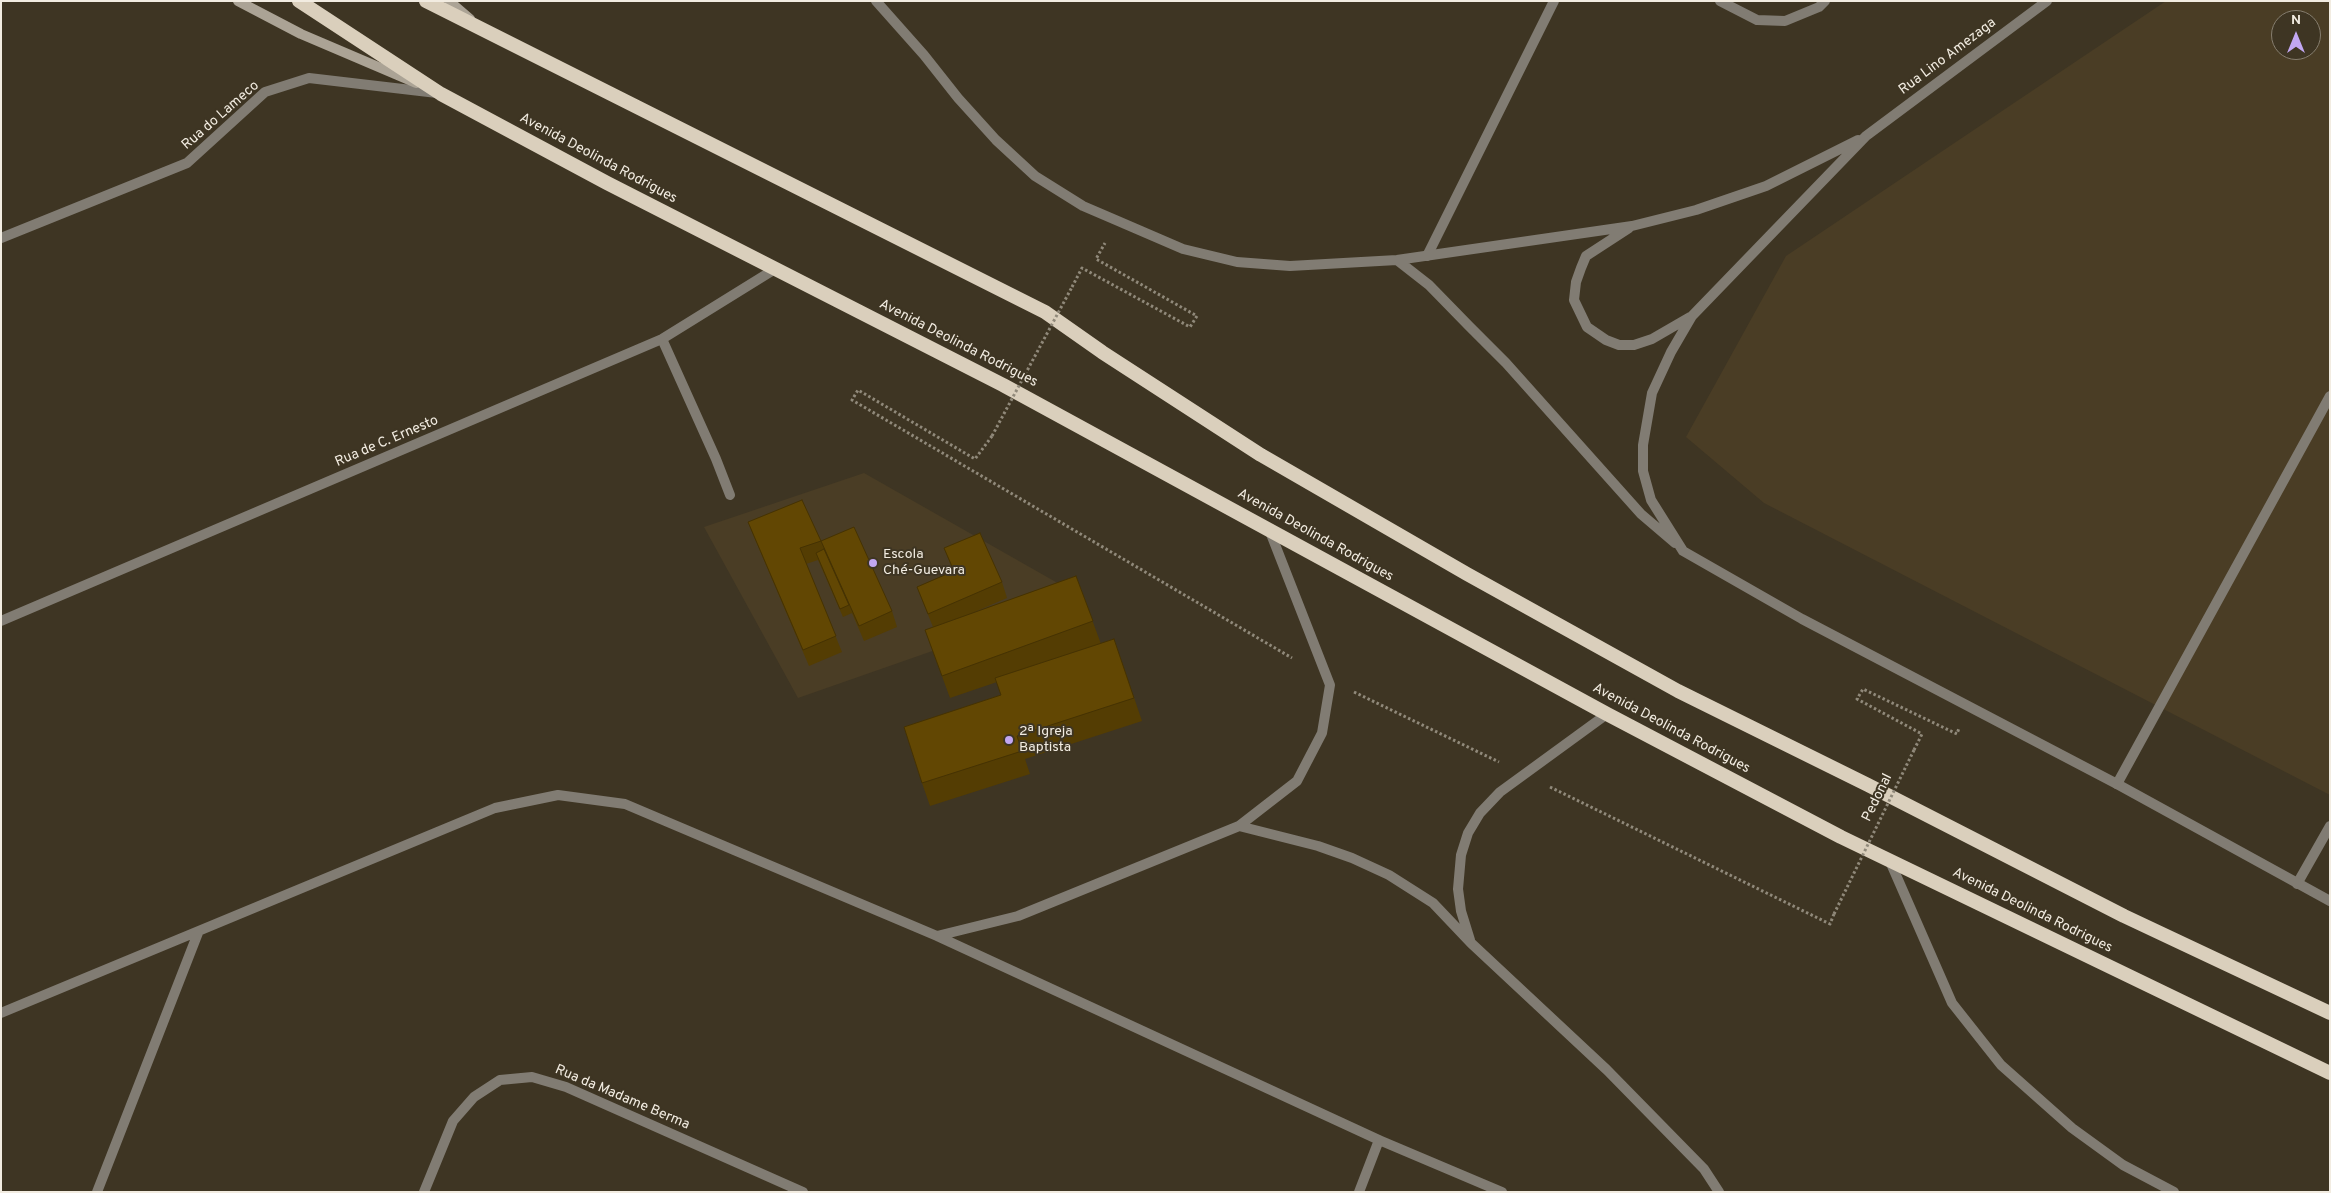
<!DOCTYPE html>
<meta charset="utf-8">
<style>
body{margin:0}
#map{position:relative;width:2331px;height:1193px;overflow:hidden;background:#3e3523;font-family:Overpass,sans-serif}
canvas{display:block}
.frame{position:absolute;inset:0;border:2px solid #f2ece1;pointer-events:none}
.north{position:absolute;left:2271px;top:10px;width:50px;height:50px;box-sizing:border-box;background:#3e3523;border:1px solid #867e6f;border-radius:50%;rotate:0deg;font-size:14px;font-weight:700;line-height:20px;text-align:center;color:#f2ece1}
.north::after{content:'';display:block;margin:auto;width:18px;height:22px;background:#c2a7f2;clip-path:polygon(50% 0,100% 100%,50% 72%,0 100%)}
</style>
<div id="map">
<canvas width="2331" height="1193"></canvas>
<div class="frame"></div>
<div class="north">N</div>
</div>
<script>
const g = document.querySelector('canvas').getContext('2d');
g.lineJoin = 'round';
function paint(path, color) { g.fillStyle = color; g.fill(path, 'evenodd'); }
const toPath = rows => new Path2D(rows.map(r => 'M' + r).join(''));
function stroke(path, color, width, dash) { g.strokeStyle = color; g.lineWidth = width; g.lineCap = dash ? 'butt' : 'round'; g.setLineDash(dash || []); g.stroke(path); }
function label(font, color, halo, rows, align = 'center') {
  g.font = font + ' Overpass,sans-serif'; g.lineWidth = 4; g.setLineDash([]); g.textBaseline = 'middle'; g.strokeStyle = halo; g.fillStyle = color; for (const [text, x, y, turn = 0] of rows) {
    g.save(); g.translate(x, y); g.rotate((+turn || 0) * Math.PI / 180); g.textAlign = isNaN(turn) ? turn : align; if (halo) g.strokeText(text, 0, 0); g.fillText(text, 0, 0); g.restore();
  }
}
paint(toPath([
 [2166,1,2330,1,2330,795,1764,503,1686,437,1786,256],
 [2281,20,2311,20,2311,50,2281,50],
 [864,473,1084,598,798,698,704,527]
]), '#4a3d25');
stroke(toPath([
 [1072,287,1082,268,1190,327,1197,316,1096,259,1105,243],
 [992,436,975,459,858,390,852,400,1292,658],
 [1354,692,1499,762],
 [1914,750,1922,734,1857,699,1863,689,1957,734,1959,728],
 [1550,787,1830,924,1834,914]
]), '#90897a', 3, [2.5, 2.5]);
stroke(toPath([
 [1720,1,1757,20,1785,21,1819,7,1825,1],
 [2117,784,2330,396],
 [1889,859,1952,1003,2001,1065,2072,1128,2123,1165,2174,1192],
 [2297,884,2330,826]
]), '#817c73', 10);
stroke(toPath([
 [1,238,187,163,265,92,309,78,437,93],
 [1427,256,1554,1],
 [662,339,716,459,730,495],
 [1,621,662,339,775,269],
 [1239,826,1318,846,1352,858,1389,875,1433,903,1471,943,1607,1070,1704,1169,1719,1192],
 [937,936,1018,916,1239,826,1297,781,1322,733,1330,685,1269,529],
 [1470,940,1461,911,1458,889,1461,855,1468,833,1480,813,1500,792,1607,714],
 [1,1013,495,808,558,795,625,804,937,936,1379,1140,1502,1192],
 [97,1192,198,933],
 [424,1192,453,1121,474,1097,500,1080,532,1077,566,1087,803,1192],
 [1359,1192,1379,1140]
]), '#817c73', 10);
stroke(toPath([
 [876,1,924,55,958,98,996,140,1035,176,1083,206,1118,221,1183,249,1237,262,1290,266,1397,260,1632,226,1696,210,1766,186,1858,140],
 [2047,1,1866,136,1692,316,1671,352,1652,393,1643,445,1643,471,1651,500,1683,551,1802,619,2117,784,2330,901],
 [1629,228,1586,256,1581,268,1576,282,1574,300,1587,327,1606,340,1619,345,1634,345,1652,339,1690,317],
 [1397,260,1429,285,1469,326,1506,363,1641,514,1675,543]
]), '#817c73', 10);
stroke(toPath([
 [238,1,301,34,416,83],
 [449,1,470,19]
]), '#aba395', 10);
stroke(toPath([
 [299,1,441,94,607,183,1003,385,1607,714,1841,837,2330,1073],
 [426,1,1045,312,1102,352,1261,455,1467,574,1678,691,1868,785,2124,916,2330,1013]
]), '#dacfbc', 14);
stroke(toPath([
 [992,436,1072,287],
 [1834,914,1914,750]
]), '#90897a', 3, [2.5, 2.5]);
paint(toPath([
 [748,522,821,541,892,611,897,627,864,641,852,613,843,617,818,560,806,564,842,652,809,666,754,537],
 [944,548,1002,582,1007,598,965,616,1076,576,1101,644,1122,662,1142,721,1025,759,1030,774,930,806,922,783,1001,695,997,682,950,698,925,630,933,627,917,587,953,571]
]), '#543d03');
const building = toPath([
 [802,500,821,541,854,527,892,611,859,626,821,541,800,548,836,636,803,650,748,522,802,500],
 [980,533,1002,582,928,614,917,587,954,571,944,548,980,533],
 [824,549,849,605,840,609,816,553,824,549],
 [1076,576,1093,621,942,676,925,630,1076,576],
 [1114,639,1134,698,1017,736,1022,751,922,783,904,727,1001,695,995,678,1114,639]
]);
paint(building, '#624703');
stroke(building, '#453202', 1);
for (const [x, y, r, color] of [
 [873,563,5,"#c2a7f2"],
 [1009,740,5,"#c2a7f2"]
]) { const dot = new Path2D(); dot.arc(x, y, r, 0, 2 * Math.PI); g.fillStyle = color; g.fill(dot); stroke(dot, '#3e3523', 2); }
label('14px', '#f2ece1', '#3e3523', [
 ["Rua Lino Amezaga",1948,57,-37],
 ["Rua do Lameco",221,116,-41],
 ["Avenida Deolinda Rodrigues",598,159,28],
 ["Avenida Deolinda Rodrigues",958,344,27],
 ["Rua de C. Ernesto",387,442,-23],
 ["Avenida Deolinda Rodrigues",1315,536,29],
 ["Avenida Deolinda Rodrigues",1671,729,28],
 ["Pedonal",1878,798,-64],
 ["Avenida Deolinda Rodrigues",2032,911,26],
 ["Rua da Madame Berma",622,1098,23]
]);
label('14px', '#f2ece1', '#3e3523', [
 ["Escola",883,555],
 ["Ché-Guevara",883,571],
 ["2ª Igreja",1019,732],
 ["Baptista",1019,748]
], 'left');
</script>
